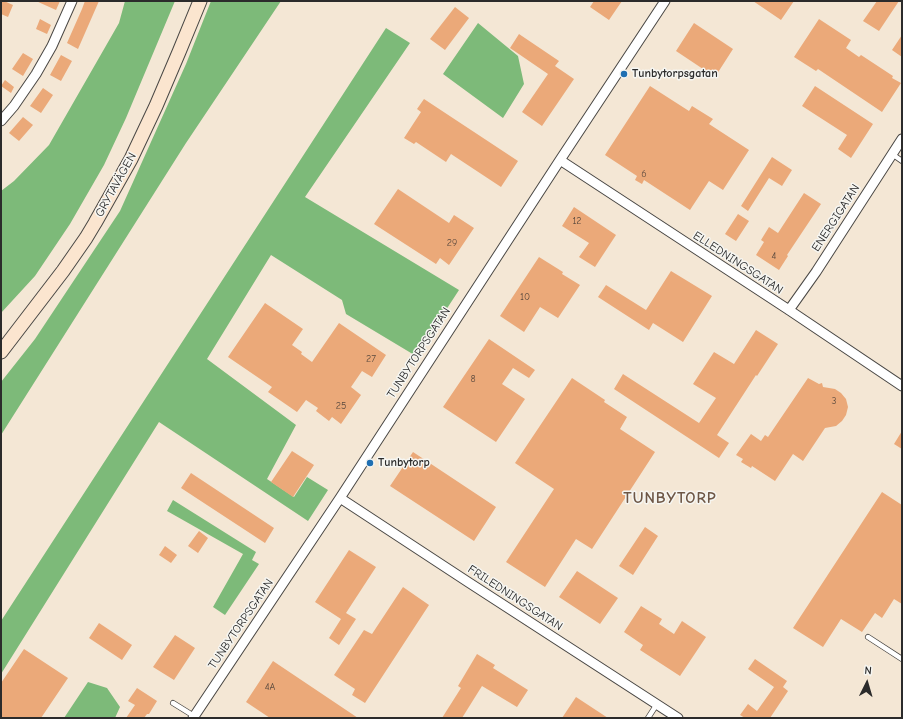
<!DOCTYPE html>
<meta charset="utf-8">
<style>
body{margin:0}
#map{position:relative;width:903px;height:719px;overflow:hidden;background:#f4e7d5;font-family:"Comic Neue",sans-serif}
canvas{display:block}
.frame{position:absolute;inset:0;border:2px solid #2b2b2b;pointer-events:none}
.north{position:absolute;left:847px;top:663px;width:40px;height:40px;-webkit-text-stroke:3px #f6f6f2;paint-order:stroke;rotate:5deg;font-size:11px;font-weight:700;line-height:16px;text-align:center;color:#2b2b2b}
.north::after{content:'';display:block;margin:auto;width:14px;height:18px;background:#2b2b2b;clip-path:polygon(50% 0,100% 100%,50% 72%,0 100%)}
</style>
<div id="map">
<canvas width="903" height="719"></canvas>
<div class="frame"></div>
<div class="north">N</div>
</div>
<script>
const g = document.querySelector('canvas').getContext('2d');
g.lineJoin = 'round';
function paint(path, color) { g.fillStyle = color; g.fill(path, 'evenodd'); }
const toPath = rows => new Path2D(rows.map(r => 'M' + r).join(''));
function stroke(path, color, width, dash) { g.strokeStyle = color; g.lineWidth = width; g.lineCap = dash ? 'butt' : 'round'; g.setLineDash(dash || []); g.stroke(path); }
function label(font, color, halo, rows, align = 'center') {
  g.font = font + ' "Comic Neue",sans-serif'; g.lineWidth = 3; g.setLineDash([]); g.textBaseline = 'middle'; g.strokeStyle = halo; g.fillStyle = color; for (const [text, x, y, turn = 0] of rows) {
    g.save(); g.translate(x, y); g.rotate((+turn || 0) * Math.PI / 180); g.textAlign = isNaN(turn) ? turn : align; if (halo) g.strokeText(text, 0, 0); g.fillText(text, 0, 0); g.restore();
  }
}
paint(toPath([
 [125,1,175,1,126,118,104,165,70,224,35,276,1,313,1,191,14,181,49,145,119,23],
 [211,1,281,1,186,143,1,435,1,382,35,339,120,211,186,64],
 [478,23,518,56,524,84,503,118,443,74],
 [386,28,410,43,305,197,459,290,416,356,346,314,342,300,271,255,207,359,296,425,267,479,294,497,307,477,328,490,308,521,159,422,1,674,1,621],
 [173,500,256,552,252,560,259,564,225,615,213,607,243,554,167,511],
 [88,682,107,688,120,707,115,718,64,718]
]), '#7dba79');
paint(toPath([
 [1,1,4,1,13,5,8,17,1,14],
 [36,1,60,1,56,10],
 [85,1,99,1,78,49,67,43,82,9],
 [594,1,622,1,609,20,590,7],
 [753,1,794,1,781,20],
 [877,1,899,1,879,31,863,21],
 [455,7,469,18,445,50,430,39],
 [40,19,51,25,47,34,36,29],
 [819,19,851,40,846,48,859,57,861,55,893,76,892,78,901,83,882,112,818,69,816,71,794,57],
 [694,23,733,49,715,77,676,51],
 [519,34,559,61,555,66,574,79,542,126,522,112,548,74,510,48],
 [902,35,902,57,892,50],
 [23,53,33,59,23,76,12,69],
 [61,55,72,61,61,81,50,75],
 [5,80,14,87,11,93,1,86],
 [650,86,689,111,692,106,713,119,709,124,749,150,723,190,709,181,690,210,644,180,642,184,635,180,637,176,605,155],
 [815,86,873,124,851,158,838,149,847,135,802,106],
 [43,88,53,95,41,113,30,106],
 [424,99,518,161,501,187,451,154,446,162,416,142,414,144,404,138,421,112,417,109],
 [23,117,33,125,19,141,9,133],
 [772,157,792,170,782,186,769,178,748,211,741,206],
 [398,189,449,223,454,215,474,228,449,265,440,258,436,264,374,224],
 [804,193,821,204,787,255,788,256,779,270,756,255,764,242,761,240,769,227,778,233],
 [574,207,616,235,595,267,579,257,589,243,562,226],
 [738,214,749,221,736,241,725,234],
 [539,257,563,272,562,274,580,285,558,318,540,307,524,332,500,316],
 [671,271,712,296,683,342,653,323,649,330,598,297,606,285,646,310],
 [265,303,303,329,292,345,302,352,301,354,312,362,339,323,386,355,372,377,362,371,351,387,361,395,341,424,332,417,329,421,316,411,318,408,306,400,297,412,268,392,272,387,228,357],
 [756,330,778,344,757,376,756,375,717,435,729,443,719,458,614,389,623,374,699,423,716,398,693,384,714,352,734,364],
 [489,339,535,370,529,378,513,368,502,384,525,399,496,442,443,407],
 [572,378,605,400,604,402,627,417,620,429,655,452,592,549,576,539,545,587,506,562,554,489,515,463],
 [808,378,819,384,822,383,823,387,835,389,841,393,846,399,848,407,846,415,842,421,836,426,825,428,803,461,793,454,775,481,752,466,751,468,741,462,743,459,736,455,751,434,761,441,765,435,768,437],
 [902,431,902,449,894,444],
 [292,451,314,465,293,497,271,482],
 [413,452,496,507,474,541,390,486],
 [191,473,274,528,265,543,181,488],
 [882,492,902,505,902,604,894,599,882,618,875,613,862,632,841,619,823,647,793,628],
 [645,527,658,536,633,575,619,566],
 [199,531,208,538,198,553,188,546],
 [165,546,177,555,171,563,159,555],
 [349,550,376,567,346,613,356,619,339,645,329,638,341,619,315,602],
 [577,571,618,598,600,624,559,597],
 [403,587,429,605,365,703,352,695,355,689,334,675,364,630,372,634],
 [641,606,662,619,659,624,674,634,682,621,706,637,680,676,640,650,643,645,624,632],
 [99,623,132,645,122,660,89,638],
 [175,635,195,648,174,680,153,667],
 [24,649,68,678,41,718,1,718,1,683],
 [477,654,495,665,493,668,528,690,517,707,482,686,462,718,442,718,461,688,458,686],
 [755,659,787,681,783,687,788,691,770,718,745,718,740,715,748,704,757,711,774,687,748,669],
 [273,661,358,718,270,718,246,702],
 [137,688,157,701,149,714,147,714,144,718,126,718,135,705,128,701],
 [576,697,608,718,562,718]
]), '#eba979');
const lane = toPath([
 [892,154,902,161],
 [868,637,902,659],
 [173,703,194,716],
 [648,718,657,704]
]);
const street = toPath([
 [1,121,14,106,36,74,52,46,72,1],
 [560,160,789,310,902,386],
 [789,310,816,272,902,139],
 [340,498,468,582,678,718],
 [193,718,340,498,560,160,665,1]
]);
const secondary = toPath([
 [1,352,63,271,86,238,95,223,131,159,156,106,179,52,200,1]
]);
stroke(lane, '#494744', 6);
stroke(street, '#494744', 11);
stroke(secondary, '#494744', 15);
stroke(lane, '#fff', 4.5);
stroke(street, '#fff', 9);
stroke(secondary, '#fbe5cf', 13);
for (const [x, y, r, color] of [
 [624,74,4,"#1f6fb2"],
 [370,463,4,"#1f6fb2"]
]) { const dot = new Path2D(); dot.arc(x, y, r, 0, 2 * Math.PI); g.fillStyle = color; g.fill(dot); stroke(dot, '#f6f6f2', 1.5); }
label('10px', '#5b4a3e', null, [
 ["6",644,174],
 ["12",577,221],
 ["29",452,243],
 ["4",774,256],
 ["10",525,297],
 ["27",371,359],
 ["8",473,379],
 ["3",834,401],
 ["25",341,406],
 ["4A",270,687]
]);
label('bold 12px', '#2b2b2b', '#f6f6f2', [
 ["Tunbytorpsgatan",632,74],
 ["Tunbytorp",378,463]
], 'left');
label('12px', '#2b2b2b', '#f6f6f2', [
 ["GRYTAVÄGEN",116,185,-61],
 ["ENERGIGATAN",836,218,-57],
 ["ELLEDNINGSGATAN",738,263,33],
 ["TUNBYTORPSGATAN",419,353,-57],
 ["FRILEDNINGSGATAN",515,598,33],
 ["TUNBYTORPSGATAN",241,624,-56]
]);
g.letterSpacing = '1px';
label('bold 16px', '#6e5746', '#f6f6f2', [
 ["TUNBYTORP",670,498]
]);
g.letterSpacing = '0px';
</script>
